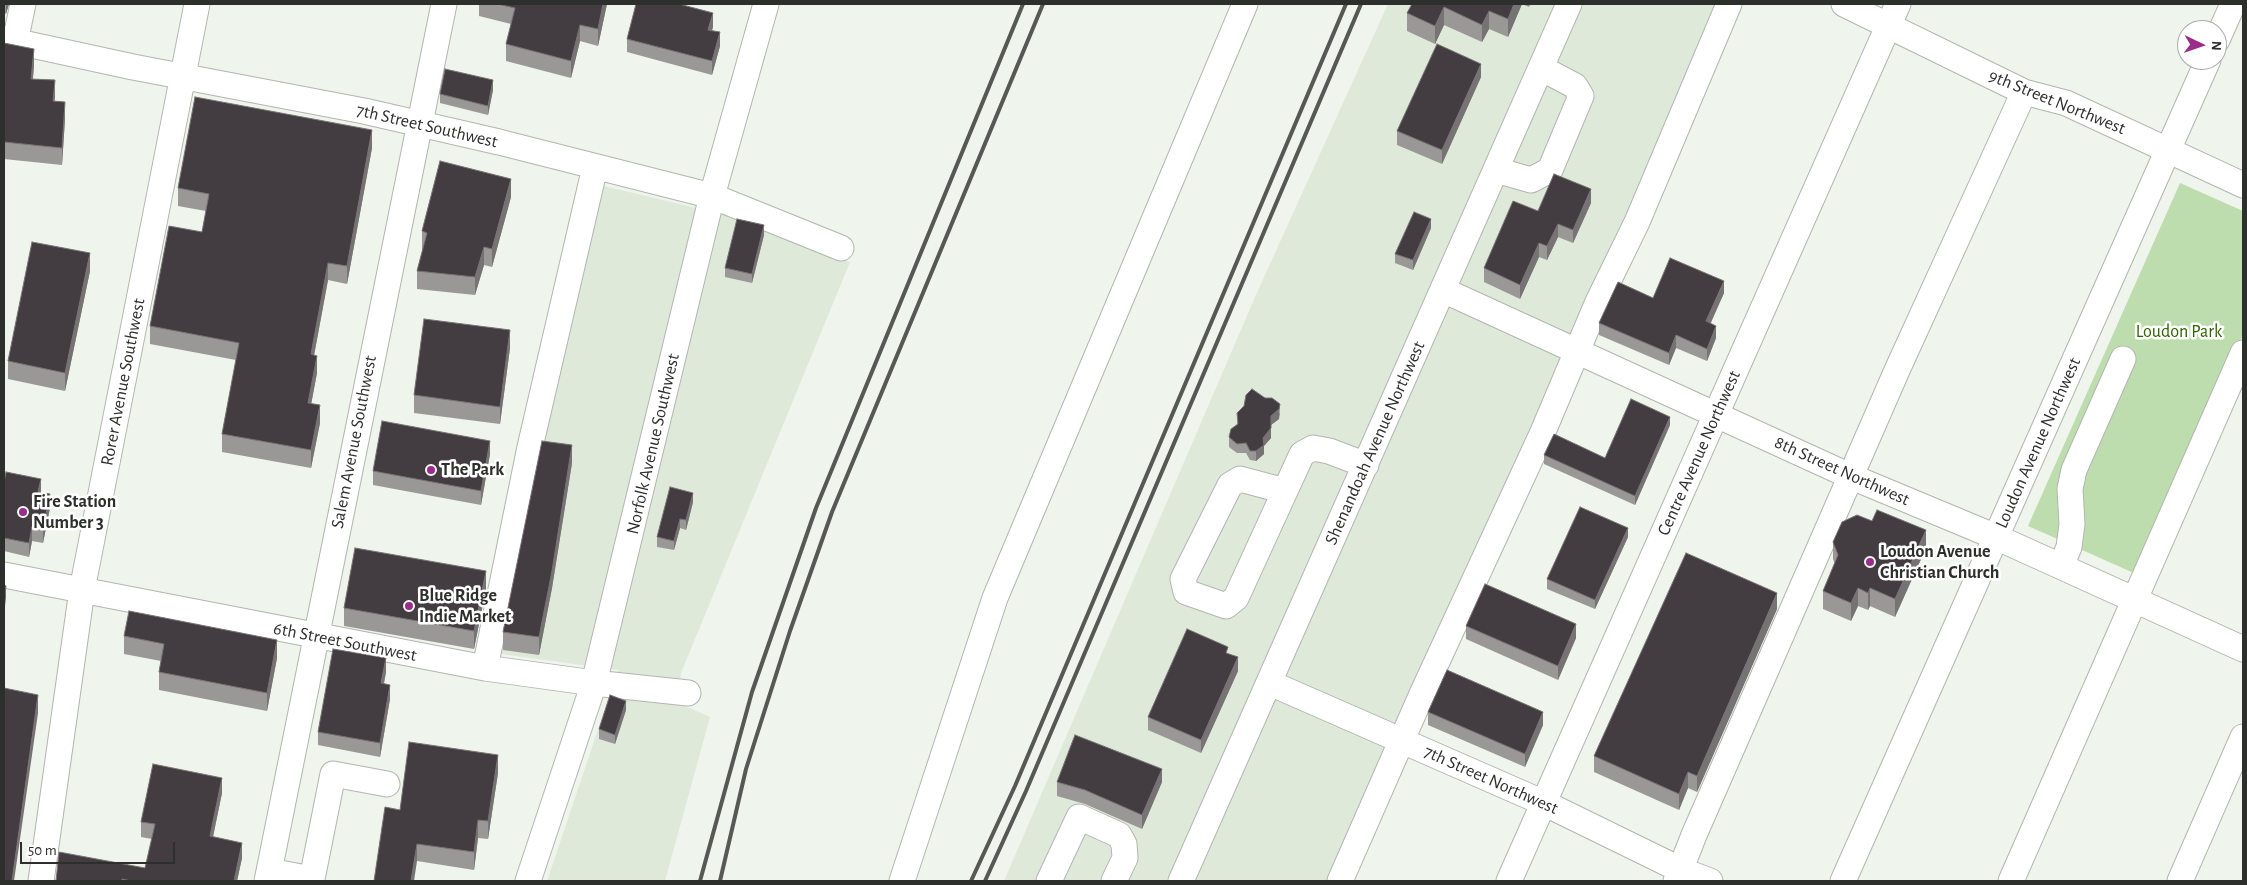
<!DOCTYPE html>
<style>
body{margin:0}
#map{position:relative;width:2247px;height:885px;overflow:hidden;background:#eff4ec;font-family:"Alegreya Sans",sans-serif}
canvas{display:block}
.frame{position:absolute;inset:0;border:5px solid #2d2f2c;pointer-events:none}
.north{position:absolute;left:2177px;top:20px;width:50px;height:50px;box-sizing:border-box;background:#fff;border:1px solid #abacab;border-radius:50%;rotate:93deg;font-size:14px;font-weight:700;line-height:20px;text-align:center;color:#2d2f2c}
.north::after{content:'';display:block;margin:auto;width:18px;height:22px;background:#9b2c8b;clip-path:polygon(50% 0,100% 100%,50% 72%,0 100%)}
.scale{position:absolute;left:20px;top:842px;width:155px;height:22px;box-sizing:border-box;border:2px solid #2d2f2c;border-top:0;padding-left:6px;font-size:15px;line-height:18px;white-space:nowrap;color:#2d2f2c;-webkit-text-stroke:4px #fff;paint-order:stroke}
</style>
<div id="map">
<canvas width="2247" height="885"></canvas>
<div class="frame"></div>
<div class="north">N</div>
<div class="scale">50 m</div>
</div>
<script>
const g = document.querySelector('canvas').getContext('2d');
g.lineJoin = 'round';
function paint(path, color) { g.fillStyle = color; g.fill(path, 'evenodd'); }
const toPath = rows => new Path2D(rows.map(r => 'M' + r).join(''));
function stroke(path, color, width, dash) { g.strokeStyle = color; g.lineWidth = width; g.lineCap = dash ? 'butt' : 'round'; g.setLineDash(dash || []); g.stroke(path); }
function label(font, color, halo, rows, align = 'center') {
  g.font = font + ' "Alegreya Sans",sans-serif'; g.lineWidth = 5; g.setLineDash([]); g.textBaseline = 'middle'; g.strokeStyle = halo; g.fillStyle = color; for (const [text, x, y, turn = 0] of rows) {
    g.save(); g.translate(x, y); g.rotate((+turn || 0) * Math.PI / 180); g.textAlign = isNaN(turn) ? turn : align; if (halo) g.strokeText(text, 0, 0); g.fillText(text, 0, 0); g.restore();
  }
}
paint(toPath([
 [1388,4,1718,4,1336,881,1004,881,1255,297],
 [600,185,738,218,850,262,681,673,678,703,710,717,665,881,547,881,618,670,494,653]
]), '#dfe9da');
paint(toPath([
 [2180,183,2243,211,2243,335,2136,574,2028,526]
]), '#beddaf');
const minor = toPath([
 [1844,4,2024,92,2066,103,2243,185],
 [4,39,133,67,364,111,499,142,712,196,841,248],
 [2217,40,2233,4],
 [15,42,23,4],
 [1496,170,1531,180,1550,170,1581,96,1575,86,1541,68],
 [1443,290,1852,477,1996,537,2243,649],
 [1285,491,1240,479,1230,485,1183,579,1186,592,1226,606,1236,598,1285,491,1302,454,1313,448,1329,451,1366,465],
 [2061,566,2069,547,2072,524,2070,489,2074,470,2123,359],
 [4,575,485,668,594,683,688,693],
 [485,668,530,447,595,167],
 [1270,683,1544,803,1681,870,1710,881],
 [269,871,312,879,333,774,387,784],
 [41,881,82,590,197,4],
 [267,881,444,4],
 [528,881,594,683,712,196,766,4],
 [902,881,995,598,1245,4],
 [1049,881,1079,817,1119,835,1124,844,1125,858,1114,881],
 [1181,881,1569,4],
 [1340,881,1422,694,1542,434,1597,304,1637,222,1729,4],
 [1509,881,1898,4],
 [1676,881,1694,835,1898,368,2024,92],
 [1843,881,2208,60],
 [2011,881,2243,353],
 [2180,881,2243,737]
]);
stroke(minor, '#b1b6af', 27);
stroke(minor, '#fff', 25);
stroke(toPath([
 [700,881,752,692,816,508,1023,4],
 [720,881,746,769,790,631,832,512,1043,4],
 [971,881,1015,786,1346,4],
 [985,881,1026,791,1361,4]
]), '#565854', 4);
paint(toPath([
 [4,4,9,4,6,14,4,13],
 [479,4,607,4,598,46,580,41,571,78,506,61,506,44,511,24,479,16],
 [1412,4,1531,4,1529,7,1522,4,1508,37,1489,29,1482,42,1444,25,1435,44,1407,31,1407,13],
 [713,27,712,30,720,46,712,75,627,52,627,39],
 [4,43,34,66,33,79,55,97,54,101,65,119,62,165,4,159],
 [1481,77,1442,164,1397,145,1397,131],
 [493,90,488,115,440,103,440,94],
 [372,148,347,284,328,280,314,355,317,373,311,404,320,423,311,468,222,452,222,434,236,360,150,344,150,326,202,232,206,211,178,206,178,188],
 [511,197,492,267,484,265,475,295,417,289,417,271,423,249,422,249,422,231],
 [1591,203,1573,243,1558,237,1547,260,1539,257,1520,299,1484,282,1484,268],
 [1431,228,1413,270,1395,263,1395,254],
 [764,235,752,283,725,277,725,268],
 [90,271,65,391,8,379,8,361],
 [1724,293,1710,323,1716,338,1707,361,1676,348,1669,365,1599,335,1599,323,1653,298],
 [510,348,500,424,414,413,414,395],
 [1244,406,1280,413,1279,419,1271,425,1271,438,1264,446,1264,454,1256,461,1250,460,1246,453,1237,453,1229,447,1229,437,1237,424],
 [1670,425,1635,505,1544,464,1544,455,1605,458],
 [490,454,481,505,373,485,373,471],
 [572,463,552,588,539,655,503,650,503,632],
 [4,483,41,492,50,508,43,543,32,541,29,557,4,551],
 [693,502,686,530,680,528,674,550,657,547,657,537],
 [1628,537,1595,609,1547,589,1547,579],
 [1833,542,1926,548,1895,617,1870,606,1868,610,1858,606,1851,621,1823,609,1823,591,1835,564,1833,559],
 [486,589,474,649,344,626,344,608],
 [1777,609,1697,792,1688,788,1679,810,1594,772,1594,756],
 [1466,626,1576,638,1558,680,1466,639],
 [124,636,277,658,267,711,159,690,159,672,161,661,124,654],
 [1228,653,1238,671,1201,753,1148,730,1148,717],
 [386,672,384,684,390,699,380,757,318,745,318,732],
 [626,710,615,744,599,739,599,729],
 [1428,712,1543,725,1525,767,1428,725],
 [498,773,488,839,478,838,474,870,417,861,400,810],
 [1057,782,1162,782,1142,829,1085,804,1057,796],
 [222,793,213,837,242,858,237,881,56,881,145,868,152,839,141,837,141,822]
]), '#999896');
paint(toPath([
 [6,4,9,4,6,14],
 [603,4,607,4,598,46,598,29],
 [1514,4,1522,4,1508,37,1508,19],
 [1444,7,1444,25,1435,44,1435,26],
 [1489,11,1489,29,1482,42,1482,25],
 [713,13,713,27,708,43,708,30],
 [580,25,580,41,571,78,571,61],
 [720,32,720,46,712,75,712,61],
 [34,49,34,66,31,96,31,79],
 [1481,64,1481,77,1442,164,1442,150],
 [55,80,55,97,53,118,53,101],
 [493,80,493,90,488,115,488,106],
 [65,102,65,119,62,165,62,148],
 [372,130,372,148,347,284,347,266],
 [511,179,511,197,492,267,492,249],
 [1591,189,1591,203,1573,243,1573,230],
 [1431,219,1431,228,1413,270,1413,260],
 [1558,224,1558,237,1547,260,1547,246],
 [764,225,764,235,752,283,752,274],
 [1539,243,1539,257,1520,299,1520,285],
 [484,247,484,265,475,295,475,277],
 [90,253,90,271,65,391,65,373],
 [328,263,328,280,311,372,311,354],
 [1724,281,1724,293,1706,334,1706,321],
 [1716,326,1716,338,1707,361,1707,349],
 [510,330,510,348,500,424,500,407],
 [1676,335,1676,348,1669,365,1669,353],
 [317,356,317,373,308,421,308,403],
 [1280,404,1279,419,1271,425,1271,438,1264,446,1264,454,1256,461,1256,451,1263,438,1271,416],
 [320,405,320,423,311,468,311,450],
 [1670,417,1670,425,1635,505,1635,496],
 [490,441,490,454,481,505,481,491],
 [572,445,572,463,552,588,539,655,539,637],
 [41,479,41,492,38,492],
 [693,493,693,502,686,530,686,520],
 [50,494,50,508,43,543,43,529],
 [680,519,680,528,674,550,674,541],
 [32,527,32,541,29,557,29,543],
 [1628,528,1628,537,1595,609,1595,600],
 [1926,530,1926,548,1895,617,1895,599],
 [486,571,486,589,474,649,474,631],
 [6,586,6,598,4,614,4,601],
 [1858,588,1858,606,1851,621,1851,603],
 [1870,588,1870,606,1868,610,1868,593],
 [1777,593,1777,609,1697,792,1697,776],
 [1576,624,1576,638,1558,680,1558,666],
 [277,640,277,658,267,711,267,693],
 [1238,657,1238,671,1201,753,1201,740],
 [386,658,386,672,381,697,381,683],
 [390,685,390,699,380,757,380,743],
 [38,695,38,713,14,881,12,881],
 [626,701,626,710,615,744,615,735],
 [1543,712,1543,725,1525,767,1525,754],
 [498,755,498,773,488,839,488,821],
 [1162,769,1162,782,1142,829,1142,815],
 [1688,772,1688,788,1679,810,1679,794],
 [222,778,222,793,210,851,210,836],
 [478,820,478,838,474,870,474,852],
 [242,843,242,858,237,881,234,881],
 [417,844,417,861,414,881,411,881]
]), '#777374');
const building = toPath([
 [497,4,603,4,598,29,580,25,571,61,506,44,515,8,497,4],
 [636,4,679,4,713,13,708,30,720,32,712,61,627,39,636,4],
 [1412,4,1514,4,1508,19,1489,11,1482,25,1444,7,1435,26,1407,13,1412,4],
 [4,43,34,49,31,79,55,80,53,101,65,102,62,148,4,142,4,43],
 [1437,44,1481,64,1442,150,1397,131,1437,44],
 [445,69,493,80,488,106,440,94,445,69],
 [195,97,372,130,347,266,328,263,311,354,317,356,308,403,320,405,311,450,222,434,239,343,150,326,169,226,202,232,209,194,178,188,195,97],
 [440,161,511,179,492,249,484,247,475,277,417,271,427,233,422,231,440,161],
 [1554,174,1591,189,1573,230,1558,224,1547,246,1539,243,1520,285,1484,268,1513,201,1538,211,1554,174],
 [1414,212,1431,219,1413,260,1395,254,1414,212],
 [737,219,764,225,752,274,725,268,737,219],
 [32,242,90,253,65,373,8,361,32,242],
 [1670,258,1724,281,1706,321,1716,326,1707,349,1676,335,1669,353,1599,323,1618,282,1653,298,1670,258],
 [424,319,510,330,500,407,414,395,424,319],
 [1252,389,1265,398,1272,398,1280,404,1279,409,1271,416,1271,428,1263,438,1264,445,1256,451,1250,451,1246,443,1237,444,1229,437,1231,429,1238,424,1237,413,1244,406,1246,395,1252,389],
 [1631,399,1670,417,1635,496,1544,455,1554,434,1605,458,1631,399],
 [382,421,490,441,481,491,373,471,382,421],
 [542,441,572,445,552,571,539,637,503,632,542,441],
 [6,472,41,479,38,492,50,494,43,529,32,527,29,543,4,538,4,483,6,472],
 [670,487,693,493,686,520,680,519,674,541,657,537,670,487],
 [1580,507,1628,528,1595,600,1547,579,1580,507],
 [1877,510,1926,530,1895,599,1870,588,1868,593,1858,588,1851,603,1823,591,1838,555,1833,542,1842,522,1857,515,1872,521,1877,510],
 [355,548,486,571,474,631,344,608,355,548],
 [1686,553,1777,593,1697,776,1688,772,1679,794,1594,756,1686,553],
 [1485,584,1576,624,1558,666,1466,626,1485,584],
 [4,585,6,586,4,601,4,585],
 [129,611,277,640,267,693,159,672,164,644,124,636,129,611],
 [1187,629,1228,647,1226,653,1238,657,1201,740,1148,717,1187,629],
 [333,649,386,658,381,683,390,685,380,743,318,732,333,649],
 [1447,670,1543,712,1525,754,1428,712,1447,670],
 [4,688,38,695,12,881,4,881,4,688],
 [610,695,626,701,615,735,599,729,610,695],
 [1075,735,1162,769,1142,815,1085,790,1057,782,1075,735],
 [409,742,498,755,488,821,478,820,474,852,417,844,411,881,374,881,385,807,400,810,409,742],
 [153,764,222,778,210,836,242,843,234,881,131,881,122,879,122,881,56,881,59,852,145,868,155,824,141,822,153,764]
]);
paint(building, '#433c41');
stroke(building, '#777374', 1);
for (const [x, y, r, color] of [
 [431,470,5,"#9b2c8b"],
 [23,512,5,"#9b2c8b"],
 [1870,562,5,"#9b2c8b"],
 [409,606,5,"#9b2c8b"]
]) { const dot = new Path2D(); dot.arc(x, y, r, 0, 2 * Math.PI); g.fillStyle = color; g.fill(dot); stroke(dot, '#fff', 2); }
label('18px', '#2d2f2c', '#fff', [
 ["9th Street Northwest",2057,102,22],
 ["7th Street Southwest",427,126,13],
 ["Rorer Avenue Southwest",123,382,-79],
 ["Salem Avenue Southwest",354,442,-79],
 ["Shenandoah Avenue Northwest",1375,443,-66],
 ["Loudon Avenue Northwest",2038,443,-66],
 ["Norfolk Avenue Southwest",653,444,-77],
 ["Centre Avenue Northwest",1699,453,-66],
 ["8th Street Northwest",1842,471,24],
 ["6th Street Southwest",345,642,11],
 ["7th Street Northwest",1491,780,24]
]);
label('18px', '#2e6400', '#fff', [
 ["Loudon Park",2179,332]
]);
label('bold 18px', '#2d2f2c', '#fff', [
 ["The Park",441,470],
 ["Fire Station",33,502],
 ["Number 3",33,523],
 ["Loudon Avenue",1880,552],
 ["Christian Church",1880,573],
 ["Blue Ridge",419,596],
 ["Indie Market",419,617]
], 'left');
</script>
